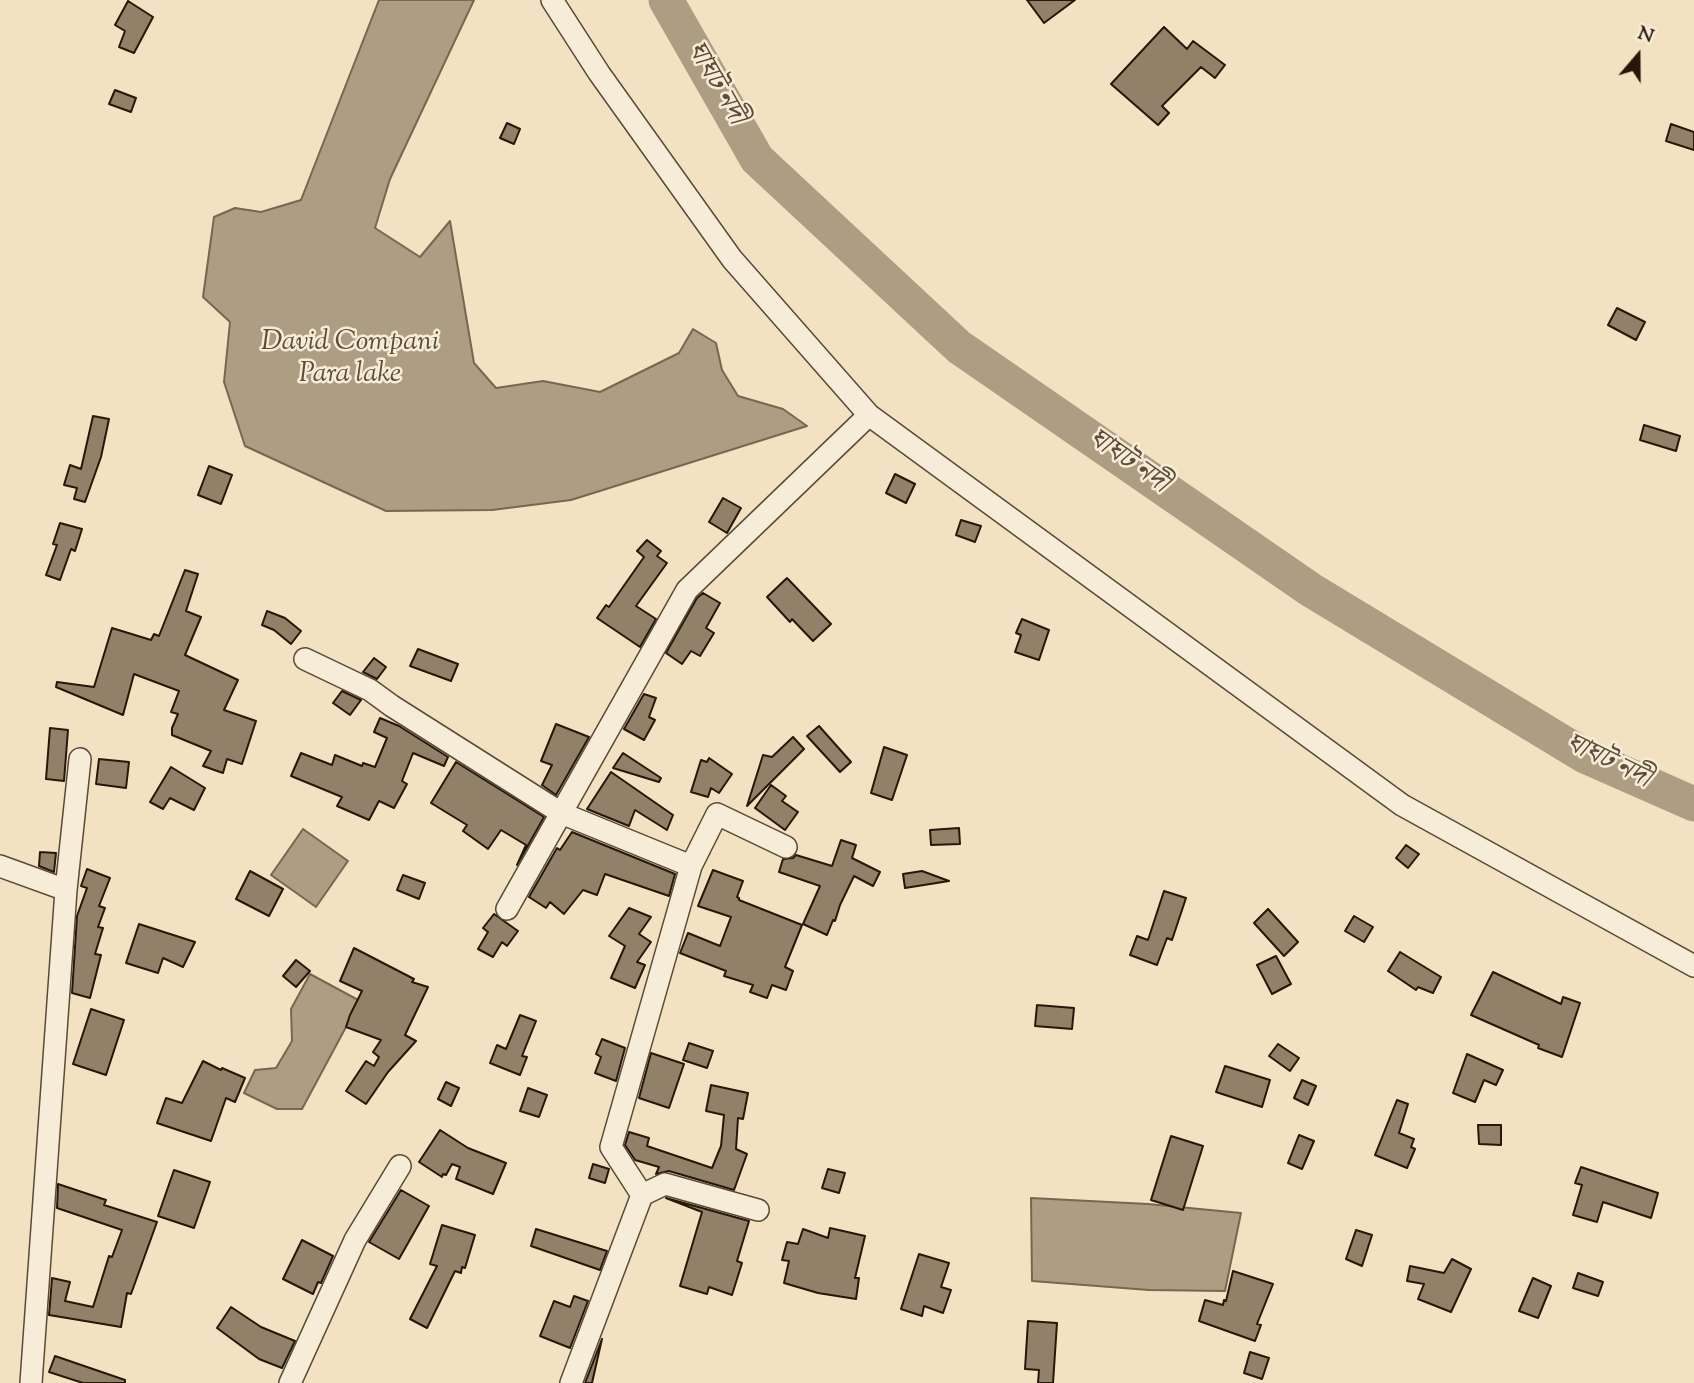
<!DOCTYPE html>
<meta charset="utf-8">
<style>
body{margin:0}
#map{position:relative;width:1694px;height:1383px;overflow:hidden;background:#f3e2c1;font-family:"Sorts Mill Goudy",serif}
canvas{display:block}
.north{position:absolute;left:1603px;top:21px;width:70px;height:70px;-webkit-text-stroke:5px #f7ecd7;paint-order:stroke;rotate:20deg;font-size:19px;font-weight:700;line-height:28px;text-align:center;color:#261709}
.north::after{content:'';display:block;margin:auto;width:24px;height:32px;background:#261709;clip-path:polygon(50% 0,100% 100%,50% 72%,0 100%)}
</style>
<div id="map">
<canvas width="1694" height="1383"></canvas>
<div class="north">N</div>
</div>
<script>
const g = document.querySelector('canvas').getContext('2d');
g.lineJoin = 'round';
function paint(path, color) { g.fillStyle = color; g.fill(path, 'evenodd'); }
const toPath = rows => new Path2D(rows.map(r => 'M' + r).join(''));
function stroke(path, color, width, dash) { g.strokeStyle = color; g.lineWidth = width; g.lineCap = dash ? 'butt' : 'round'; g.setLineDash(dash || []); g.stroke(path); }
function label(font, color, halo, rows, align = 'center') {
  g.font = font + ' "Sorts Mill Goudy","Noto Serif Bengali",serif'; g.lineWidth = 5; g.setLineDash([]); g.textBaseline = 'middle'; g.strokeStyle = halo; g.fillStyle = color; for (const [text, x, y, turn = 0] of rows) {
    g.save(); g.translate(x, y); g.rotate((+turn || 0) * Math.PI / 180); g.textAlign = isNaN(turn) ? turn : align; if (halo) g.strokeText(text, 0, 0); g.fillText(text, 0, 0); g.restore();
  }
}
const water = toPath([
 [379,0,474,0,390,179,375,228,420,257,450,221,474,363,496,388,543,381,600,392,679,353,693,329,716,343,722,370,738,396,783,409,807,426,571,500,492,510,386,511,245,446,224,382,230,322,203,297,214,217,235,208,261,212,301,200,379,0],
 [303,829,348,861,316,907,271,875,303,829],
 [310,974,360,1001,302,1109,277,1109,244,1093,255,1070,276,1068,292,1041,291,1009,310,974],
 [1031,1198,1148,1204,1241,1213,1225,1291,1149,1290,1032,1281,1031,1198]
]);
paint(water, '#ad9d82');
stroke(water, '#776752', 2);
stroke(toPath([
 [666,0,757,159,959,347,1311,590,1585,756,1694,804]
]), '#ad9d82', 35);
const building = toPath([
 [1027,0,1075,0,1044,23,1027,0],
 [128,1,153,17,134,53,119,47,125,31,115,25,128,1],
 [1164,27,1187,49,1193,41,1225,65,1215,78,1201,67,1162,106,1169,113,1158,125,1111,84,1164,27],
 [115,90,136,98,131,112,109,104,115,90],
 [507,123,520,129,514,144,500,138,507,123],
 [1671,124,1694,132,1694,150,1666,141,1671,124],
 [1617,308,1645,322,1636,340,1608,325,1617,308],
 [93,416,109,419,101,457,85,502,74,499,77,488,64,485,70,465,81,469,93,416],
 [1644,425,1680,436,1676,451,1640,440,1644,425],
 [209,466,232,475,221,504,198,495,209,466],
 [895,474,915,484,906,503,886,493,895,474],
 [723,498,741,508,727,533,709,522,723,498],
 [961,520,981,526,975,542,956,535,961,520],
 [60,523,82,529,75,551,71,549,60,580,46,575,57,545,53,544,60,523],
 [647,540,661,551,657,556,667,563,636,606,656,619,640,647,597,618,606,605,609,607,644,557,637,551,647,540],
 [185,570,198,574,186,611,201,617,185,655,238,680,224,710,256,721,242,764,227,759,223,773,203,766,211,751,172,735,172,728,178,714,171,712,179,691,134,674,123,715,56,687,57,682,94,687,112,628,151,640,154,634,159,636,185,570],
 [787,578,831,624,813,641,792,619,790,622,767,597,787,578],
 [703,593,720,603,706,628,714,633,700,656,691,651,682,664,666,653,697,598,703,593],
 [267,611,285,618,301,631,291,644,274,630,262,625,267,611],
 [1022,619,1049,630,1039,660,1015,652,1021,635,1016,633,1022,619],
 [418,649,458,664,451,681,410,666,418,649],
 [374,658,386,667,377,679,363,672,374,658],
 [342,691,361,700,350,715,333,703,342,691],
 [644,694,656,698,649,717,655,720,644,740,624,729,644,694],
 [380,718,399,726,448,757,444,766,413,753,402,781,407,784,394,808,379,801,369,820,337,806,342,797,291,776,301,753,332,765,335,755,362,766,363,763,375,767,387,738,374,732,380,718],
 [556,724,589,737,556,795,542,785,552,765,541,761,556,724],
 [819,726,851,762,840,772,807,736,819,726],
 [50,728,68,730,64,781,46,779,50,728],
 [793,737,804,749,747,806,763,755,772,757,793,737],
 [884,747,907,755,892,800,871,793,884,747],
 [623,753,661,778,659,782,613,768,623,753],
 [709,758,732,774,719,793,711,788,708,797,691,792,701,760,707,762,709,758],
 [99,759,129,762,126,788,96,784,99,759],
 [456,762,544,817,517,865,526,845,501,830,488,849,463,831,467,825,431,803,456,762],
 [171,767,205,788,194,810,170,798,163,809,150,802,171,767],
 [611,772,673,815,667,830,635,810,629,826,587,809,611,772],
 [771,785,786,796,782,801,798,812,785,830,755,808,771,785],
 [959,828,960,844,931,845,930,830,959,828],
 [572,832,675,874,669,896,605,874,597,895,583,890,564,914,550,902,546,908,529,897,557,848,560,850,572,832],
 [841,840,856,845,852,858,880,872,873,886,854,876,840,905,835,921,833,920,827,935,803,924,820,886,779,872,783,859,793,858,796,855,832,866,841,840],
 [1406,845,1419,854,1408,868,1396,858,1406,845],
 [40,852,56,853,54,872,39,866,40,852],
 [87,869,110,878,99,906,105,908,98,927,103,928,95,954,101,955,90,998,72,993,77,916,87,888,81,886,87,869],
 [713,870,743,881,737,897,739,898,739,900,802,925,785,967,793,971,786,990,772,985,767,998,750,992,753,985,724,976,726,971,680,953,688,933,720,946,731,917,698,906,713,870],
 [250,871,283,889,269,916,236,899,250,871],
 [922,871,949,881,905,888,903,874,922,871],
 [403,875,425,883,419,899,397,890,403,875],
 [1164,891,1186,898,1172,940,1167,938,1157,965,1130,955,1137,936,1148,940,1164,891],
 [629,908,651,917,639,934,651,942,637,962,645,965,635,988,611,978,625,946,609,936,629,908],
 [1268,909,1298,942,1284,956,1254,923,1268,909],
 [494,914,518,931,507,946,502,942,493,957,478,949,488,932,483,928,494,914],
 [1354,916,1373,927,1364,942,1345,931,1354,916],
 [139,924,195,942,183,967,163,958,158,973,126,963,139,924],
 [354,948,414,979,412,982,428,987,405,1035,416,1041,388,1072,366,1104,346,1091,366,1061,374,1066,379,1057,373,1052,381,1040,346,1027,350,1015,362,991,340,981,354,948],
 [1400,952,1441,977,1433,993,1418,987,1416,990,1388,971,1400,952],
 [1276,956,1291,984,1272,994,1257,965,1276,956],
 [296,960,310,971,296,987,283,976,296,960],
 [1493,972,1561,1004,1563,997,1580,1003,1562,1057,1538,1048,1539,1045,1471,1015,1493,972],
 [1037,1005,1074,1008,1072,1029,1035,1026,1037,1005],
 [91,1009,124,1020,106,1075,73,1064,91,1009],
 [520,1015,536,1021,522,1056,527,1057,520,1075,490,1063,497,1045,506,1049,520,1015],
 [602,1039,625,1048,616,1081,595,1073,601,1057,596,1054,602,1039],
 [689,1043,713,1051,707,1068,683,1060,689,1043],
 [1278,1044,1299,1058,1290,1071,1269,1056,1278,1044],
 [651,1053,684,1064,669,1108,639,1098,651,1053],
 [1467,1054,1503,1070,1496,1085,1484,1080,1475,1102,1453,1093,1467,1054],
 [203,1061,221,1070,222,1068,245,1078,235,1102,226,1098,211,1141,157,1123,166,1098,182,1103,203,1061],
 [1225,1066,1270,1080,1262,1107,1216,1092,1225,1066],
 [1302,1080,1316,1086,1308,1105,1294,1098,1302,1080],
 [446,1082,459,1088,451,1106,438,1099,446,1082],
 [711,1085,748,1093,743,1119,738,1118,736,1149,747,1154,734,1190,669,1171,656,1174,659,1167,635,1160,625,1145,629,1132,649,1138,647,1146,712,1168,721,1146,724,1115,706,1111,711,1085],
 [528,1088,547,1095,539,1117,520,1111,528,1088],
 [1397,1100,1408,1104,1399,1133,1414,1139,1411,1147,1415,1149,1407,1168,1375,1155,1397,1100],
 [1478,1125,1501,1125,1501,1145,1479,1144,1478,1125],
 [440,1130,468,1148,506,1163,493,1194,456,1179,460,1167,452,1164,446,1175,443,1174,442,1177,419,1162,440,1130],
 [1299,1135,1314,1141,1302,1169,1288,1163,1299,1135],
 [1171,1136,1203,1146,1183,1210,1151,1200,1171,1136],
 [593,1164,609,1169,605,1183,589,1178,593,1164],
 [1581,1167,1658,1193,1651,1218,1603,1202,1597,1222,1573,1215,1582,1185,1575,1183,1581,1167],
 [828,1169,845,1173,839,1193,822,1188,828,1169],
 [174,1170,210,1182,194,1228,158,1216,174,1170],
 [58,1184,106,1200,104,1205,157,1222,131,1294,127,1293,121,1327,49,1315,52,1278,70,1282,65,1301,93,1307,109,1256,112,1257,122,1230,57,1208,58,1184],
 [401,1190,429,1206,399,1259,369,1242,401,1190],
 [666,1198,749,1221,737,1261,742,1263,732,1295,709,1287,707,1294,680,1286,702,1212,666,1198],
 [442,1225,475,1235,465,1268,462,1267,461,1273,455,1271,427,1328,410,1319,437,1266,430,1264,442,1225],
 [830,1228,865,1236,855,1278,859,1278,856,1299,818,1293,784,1283,789,1261,782,1260,787,1242,798,1244,803,1229,828,1238,830,1228],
 [536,1229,607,1251,600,1270,531,1246,536,1229],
 [1356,1230,1372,1235,1362,1266,1346,1259,1356,1230],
 [302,1240,333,1256,321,1283,318,1282,313,1294,283,1279,302,1240],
 [919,1254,949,1263,941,1287,951,1290,943,1313,924,1306,922,1316,901,1309,919,1254],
 [1452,1259,1471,1269,1451,1312,1418,1299,1424,1284,1407,1281,1410,1266,1444,1273,1452,1259],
 [1233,1271,1273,1284,1257,1324,1261,1325,1255,1341,1199,1321,1205,1300,1223,1305,1224,1300,1226,1301,1233,1271],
 [1578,1273,1603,1282,1598,1296,1573,1288,1578,1273],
 [1533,1278,1551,1286,1538,1318,1519,1311,1533,1278],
 [574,1296,588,1301,570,1348,540,1336,554,1301,570,1307,574,1296],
 [231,1307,261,1327,295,1341,282,1368,259,1359,217,1328,231,1307],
 [1028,1321,1057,1323,1053,1383,1038,1383,1039,1370,1025,1369,1028,1321],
 [602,1339,592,1383,585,1383,602,1339],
 [1250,1352,1269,1358,1262,1379,1244,1373,1250,1352],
 [55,1356,125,1380,125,1383,83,1383,49,1372,55,1356]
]);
paint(building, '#918169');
stroke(building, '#261709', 2);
const minor = toPath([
 [552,0,599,73,732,259,869,415,1402,805,1694,966],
 [305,659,370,690,392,706,561,813,691,866],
 [0,866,66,890],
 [507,909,687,590,869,415],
 [642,1195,665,1184,758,1210],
 [31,1383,66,890,80,759],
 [290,1383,355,1240,400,1166],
 [571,1383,642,1195,611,1147,691,866,717,814,786,847]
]);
stroke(minor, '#594a37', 24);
stroke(minor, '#f7ecd7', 21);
label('italic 28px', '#5c4d39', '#f7ecd7', [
 ["ঘাঘট নদী",714,84,60],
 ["David Compani",350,344],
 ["Para lake",350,376],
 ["ঘাঘট নদী",1127,463,35],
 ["ঘাঘট নদী",1607,763,26]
]);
</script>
